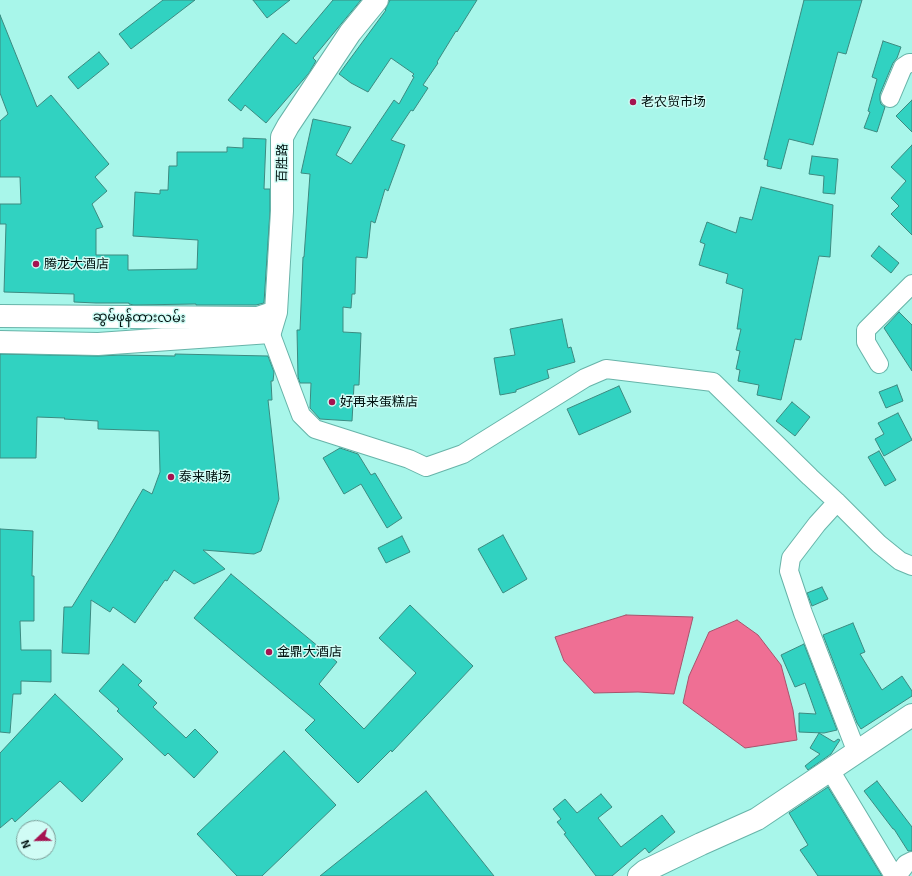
<!DOCTYPE html>
<meta charset="utf-8">
<style>
body{margin:0}
#map{position:relative;width:912px;height:876px;overflow:hidden;background:#a8f6ea;font-family:"Exo 2",sans-serif}
canvas{display:block}
.north{position:absolute;left:16px;top:820px;width:40px;height:40px;box-sizing:border-box;background:#d0fcf5;border:1px solid #7d9e99;border-radius:50%;rotate:248deg;font-size:11px;font-weight:700;line-height:16px;text-align:center;color:#001210}
.north::after{content:'';display:block;margin:auto;width:14px;height:18px;background:#a51350;clip-path:polygon(50% 0,100% 100%,50% 72%,0 100%)}
</style>
<div id="map">
<canvas width="912" height="876"></canvas>
<div class="north">N</div>
</div>
<script>
const g = document.querySelector('canvas').getContext('2d');
g.lineJoin = 'round';
function paint(path, color) { g.fillStyle = color; g.fill(path, 'evenodd'); }
const toPath = rows => new Path2D(rows.map(r => 'M' + r).join(''));
function stroke(path, color, width, dash) { g.strokeStyle = color; g.lineWidth = width; g.lineCap = dash ? 'butt' : 'round'; g.setLineDash(dash || []); g.stroke(path); }
function label(font, color, halo, rows, align = 'center') {
  g.font = font + ' "Exo 2","Noto Sans SC","Noto Sans Myanmar",sans-serif'; g.lineWidth = 3; g.setLineDash([]); g.textBaseline = 'middle'; g.strokeStyle = halo; g.fillStyle = color; for (const [text, x, y, turn = 0] of rows) {
    g.save(); g.translate(x, y); g.rotate((+turn || 0) * Math.PI / 180); g.textAlign = isNaN(turn) ? turn : align; if (halo) g.strokeText(text, 0, 0); g.fillText(text, 0, 0); g.restore();
  }
}
const water = toPath([
 [626,615,693,617,674,694,638,692,594,693,564,661,555,637,626,615],
 [737,620,758,635,781,665,793,710,797,740,745,748,683,703,689,676,709,632,737,620]
]);
paint(water, '#ef6f94');
stroke(water, '#a7536c', 1);
const building = toPath([
 [163,0,195,0,131,49,119,34,163,0],
 [253,0,290,0,267,18,253,0],
 [333,0,361,0,313,58,316,61,309,73,266,123,245,105,241,111,228,100,283,33,296,44,333,0],
 [390,0,477,0,457,32,456,31,437,62,438,63,423,85,428,88,413,111,411,110,391,140,405,145,388,191,385,189,375,223,371,221,367,258,356,257,355,294,352,294,351,308,343,307,343,332,361,333,359,385,354,385,352,421,320,419,310,408,311,383,300,383,298,377,297,330,300,330,303,257,304,257,310,174,301,173,313,119,351,127,336,155,351,164,394,100,399,104,414,77,412,76,414,74,391,58,368,92,351,83,339,74,386,10,385,10,390,0],
 [804,0,862,0,846,54,838,52,813,145,789,139,781,169,767,166,768,160,764,159,804,0],
 [0,15,37,107,51,95,109,164,95,177,107,191,92,204,103,227,96,229,96,255,128,255,128,270,197,269,198,240,133,236,135,192,160,194,160,190,168,190,169,166,177,166,177,152,227,152,227,147,243,148,243,138,266,139,264,189,270,189,270,211,264,303,256,305,196,305,196,304,134,305,129,304,129,303,96,303,74,302,74,294,4,292,6,224,0,224,0,204,21,204,20,177,0,177,0,121,8,114,0,93,0,15],
 [883,41,901,47,897,58,893,63,880,94,880,100,881,104,885,107,877,132,864,128,870,112,868,111,877,79,872,77,883,41],
 [99,52,109,64,78,89,68,77,99,52],
 [912,100,912,132,896,116,912,100],
 [912,145,912,235,891,214,899,206,891,198,906,181,891,167,912,145],
 [812,156,838,159,835,194,823,193,824,176,809,174,812,156],
 [761,187,833,205,830,257,819,256,801,340,795,339,781,400,757,395,759,385,738,381,740,370,736,369,740,351,736,350,741,329,737,329,743,289,726,283,728,274,699,265,705,244,700,242,707,222,736,233,740,217,752,220,761,187],
 [879,246,899,263,891,273,871,256,879,246],
 [899,312,912,325,912,371,884,328,899,312],
 [562,319,568,348,571,347,575,362,547,370,549,378,516,390,516,392,500,395,494,358,515,355,510,329,562,319],
 [0,354,98,356,120,355,175,356,175,354,268,356,274,372,273,381,271,381,272,400,268,400,279,499,261,551,254,554,203,550,225,569,194,584,174,570,167,581,165,580,135,623,113,607,110,612,91,600,89,654,62,653,64,607,72,607,114,539,143,489,152,494,160,472,159,431,98,429,98,421,64,419,65,418,37,417,36,458,0,458,0,354],
 [897,385,903,401,886,408,879,392,897,385],
 [619,386,631,412,579,435,567,409,619,386],
 [792,402,810,417,795,436,776,421,792,402],
 [898,413,912,440,884,456,875,439,884,434,878,423,898,413],
 [340,448,358,454,371,475,375,473,402,518,387,528,361,484,344,494,323,458,340,448],
 [879,451,896,480,885,486,868,457,879,451],
 [0,529,33,531,32,576,34,576,34,621,20,621,21,650,51,650,51,682,21,681,21,694,13,694,10,733,0,732,0,529],
 [503,535,527,579,503,593,478,549,503,535],
 [402,536,410,552,386,563,378,548,402,536],
 [231,574,337,662,319,684,364,729,416,673,379,638,410,605,473,666,392,752,391,750,358,783,305,730,315,720,194,618,231,574],
 [822,587,828,599,812,606,807,593,822,587],
 [853,623,865,652,860,654,882,690,902,676,912,691,912,696,861,729,857,723,823,635,853,623],
 [804,644,837,730,824,733,799,732,799,713,816,714,805,683,795,687,781,655,804,644],
 [123,664,142,681,138,685,157,703,153,707,186,738,195,729,218,752,194,778,168,753,165,756,117,711,119,709,99,691,123,664],
 [55,694,123,759,82,802,60,781,15,822,12,818,0,828,0,753,55,694],
 [819,733,834,742,838,739,840,740,831,754,808,770,805,766,820,754,810,748,819,733],
 [284,751,336,805,262,876,237,876,197,834,284,751],
 [877,781,912,827,912,851,908,851,894,829,893,829,864,791,877,781],
 [828,787,882,876,818,876,800,850,808,845,789,813,828,787],
 [426,791,494,876,320,876,426,791],
 [601,794,612,807,598,818,621,847,662,815,675,832,649,853,645,848,612,876,596,876,564,834,566,833,557,822,561,819,553,809,565,799,577,813,601,794]
]);
paint(building, '#31d2c1');
stroke(building, '#3c8a80', 1);
const minor = toPath([
 [890,98,903,67,909,63,912,63],
 [261,322,270,332,301,415,315,429,409,459,426,467,463,454,585,378,606,369,713,382,810,477,837,502,879,544,900,561,912,566],
 [879,364,866,342,866,330,912,284],
 [837,502,817,524,791,558,789,571,803,613,857,753],
 [830,770,894,876],
 [897,876,906,864,912,861]
]);
const major = toPath([
 [0,316,258,318,273,313],
 [0,342,98,344,270,332,276,312,282,211,282,137,288,126,350,33,377,0],
 [639,876,645,871,701,844,757,819,912,715]
]);
stroke(minor, '#67b4a9', 20);
stroke(major, '#67b4a9', 24);
stroke(minor, '#fff', 18);
stroke(major, '#fff', 22);
for (const [x, y, r, color] of [
 [633,102,4,"#a51350"],
 [36,264,4,"#a51350"],
 [332,402,4,"#a51350"],
 [171,477,4,"#a51350"],
 [269,652,4,"#a51350"]
]) { const dot = new Path2D(); dot.arc(x, y, r, 0, 2 * Math.PI); g.fillStyle = color; g.fill(dot); stroke(dot, '#d0fcf5', 1.5); }
label('13px', '#001210', '#d0fcf5', [
 ["老农贸市场",641,102],
 ["腾龙大酒店",44,264],
 ["好再来蛋糕店",340,402],
 ["泰来赌场",179,477],
 ["金鼎大酒店",277,652]
], 'left');
label('13px', '#001210', '#d0fcf5', [
 ["百胜路",282,163,-89],
 ["ဆွမ်ဖုန်ထားလမ်း",139,317,1]
]);
</script>
